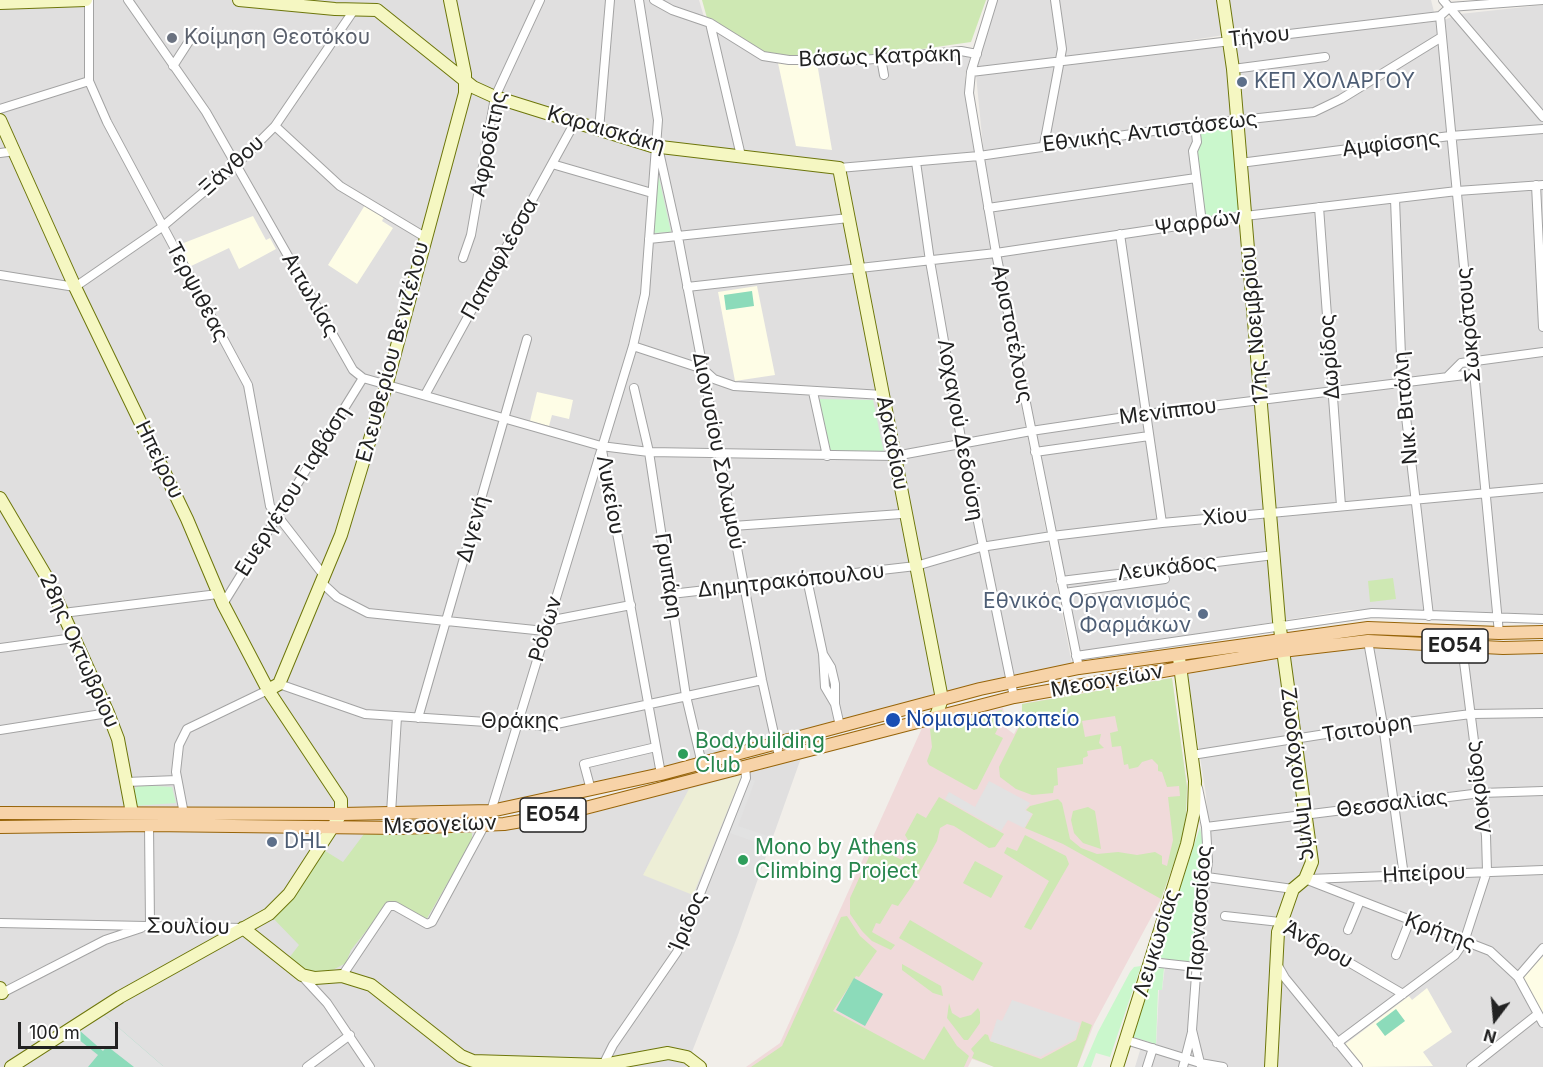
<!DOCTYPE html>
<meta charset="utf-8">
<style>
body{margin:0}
#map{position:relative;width:1543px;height:1067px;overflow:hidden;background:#f1eee9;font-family:Inter,sans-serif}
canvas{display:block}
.north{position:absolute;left:1465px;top:989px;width:60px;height:60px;-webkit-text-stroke:4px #fff;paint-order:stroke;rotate:196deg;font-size:16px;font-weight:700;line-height:24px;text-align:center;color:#222}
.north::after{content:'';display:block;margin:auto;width:21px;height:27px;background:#222;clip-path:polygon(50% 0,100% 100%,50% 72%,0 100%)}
.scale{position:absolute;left:18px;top:1022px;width:100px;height:27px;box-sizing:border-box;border:3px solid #222;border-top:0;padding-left:8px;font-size:18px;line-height:21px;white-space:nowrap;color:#222;-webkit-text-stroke:4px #fff;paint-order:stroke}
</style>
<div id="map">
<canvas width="1543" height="1067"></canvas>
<div class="north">N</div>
<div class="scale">100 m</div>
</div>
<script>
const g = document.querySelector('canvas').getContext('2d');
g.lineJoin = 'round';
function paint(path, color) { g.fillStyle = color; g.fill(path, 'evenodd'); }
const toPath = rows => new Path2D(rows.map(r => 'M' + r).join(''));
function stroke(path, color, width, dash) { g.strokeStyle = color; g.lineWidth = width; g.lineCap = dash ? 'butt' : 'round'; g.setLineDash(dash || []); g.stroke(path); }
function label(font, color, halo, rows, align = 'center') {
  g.font = font + ' Inter,sans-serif'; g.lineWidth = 4.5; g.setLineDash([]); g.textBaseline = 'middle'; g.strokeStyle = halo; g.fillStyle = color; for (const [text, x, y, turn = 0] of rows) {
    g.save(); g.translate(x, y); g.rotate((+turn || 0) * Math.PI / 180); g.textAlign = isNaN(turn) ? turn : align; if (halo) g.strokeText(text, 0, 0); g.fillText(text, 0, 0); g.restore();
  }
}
paint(toPath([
 [0,0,699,0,706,24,761,58,958,54,970,58,965,75,966,98,993,259,1072,664,1001,678,588,788,490,808,0,817],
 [996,0,1217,0,1224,35,1056,61,975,71],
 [1225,0,1431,0,1435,16,1234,36],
 [1543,5,1543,618,1404,609,1349,610,1078,653,999,255,985,167,976,75,1226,43,1441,21,1460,14],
 [1366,645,1543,653,1543,1067,1135,1067,1142,1044,1156,1047,1159,990,1162,990,1165,966,1198,969,1211,872,1206,795,1187,674],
 [801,758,738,935,686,1067,0,1067,0,832,503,828,578,817]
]), '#e0dfdf');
paint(toPath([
 [1172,678,1187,787,1184,829,1161,899,1094,1024,1077,1067,995,1067,972,1059,968,1067,746,1067,780,1043,922,728,1003,708,1005,718,1002,725,1014,734,1027,708,1026,703]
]), '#f0dada');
paint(toPath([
 [778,63,817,63,832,150,796,146],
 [365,205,384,217,382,221,393,228,357,284,328,265],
 [253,216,266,240,270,238,276,249,239,269,229,248,189,267,176,246],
 [757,286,775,375,735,381,718,292],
 [537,392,573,400,569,419,552,415,549,426,530,421],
 [1543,956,1543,1018,1522,979],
 [1427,988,1452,1032,1423,1052,1433,1066,1363,1067,1344,1045,1409,996,1412,1000]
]), '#fefde6');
paint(toPath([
 [742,775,693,895,643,875,689,789]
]), '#edeed6');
paint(toPath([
 [702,0,986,0,971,42,866,57,796,57,763,52,707,18],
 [1393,578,1396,599,1370,602,1368,581],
 [1172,678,1187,787,1186,816,1181,843,1161,899,1063,844,1025,828,1033,814,1026,810,1030,806,1058,799,1062,803,1070,839,1081,848,1097,854,1118,852,1137,855,1155,852,1162,856,1162,864,1167,866,1173,840,1168,797,1180,796,1179,786,1167,787,1162,772,1158,771,1158,765,1152,759,1142,762,1138,767,1129,769,1128,764,1124,765,1121,746,1112,747,1110,733,1118,731,1115,716,1082,721,1085,737,1101,734,1099,743,1104,748,1087,751,1088,756,1083,758,1083,764,1057,768,1058,785,1054,786,1053,793,1032,795,1016,789,1000,777,999,767,1022,721,1022,704],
 [1002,710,1003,718,995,734,1003,738,977,789,974,790,929,765,927,761,932,747,930,729],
 [939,797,1004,834,995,847,989,848,954,826,947,824,940,828,937,841,912,886,898,906,892,904,880,924,876,923,872,932,895,945,891,950,872,941,862,931,850,914,850,898,874,846,902,860,911,845,905,835,917,813,926,818],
 [1088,807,1095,811,1101,849,1083,843,1074,833,1071,820,1073,811],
 [472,833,472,841,426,920,390,901,351,950,346,963,327,973,312,974,289,958,299,945,271,916,322,849,343,862,364,834],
 [1025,835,1066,856,1069,864,1031,930,1024,927,1049,881,1004,853,1007,847,1017,851],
 [975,861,1003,876,991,898,963,883],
 [847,916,860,936,877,951,859,977,856,976,833,1011,924,1060,944,1026,957,1046,969,1056,964,1067,751,1067,782,1046,841,917],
 [910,920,983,963,973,981,899,938],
 [902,964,941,986,943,996,933,993,902,970],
 [949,1003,952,1013,960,1018,971,1015,978,1008,980,1012,980,1023,968,1040,964,1040,947,1018],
 [1082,1021,1092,1025,1077,1067,994,1067,972,1058,974,1053,971,1049,985,1034,988,1035,990,1041,1041,1059,1076,1040]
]), '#cee8b3');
paint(toPath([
 [1228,127,1231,132,1239,211,1208,217,1205,215,1196,150,1197,131],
 [656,178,659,178,671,232,654,233],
 [816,399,873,400,884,453,828,454],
 [139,785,172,787,176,803,135,806,133,790],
 [1200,827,1205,857,1198,901,1193,963,1161,958,1159,952],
 [1141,966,1110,1057,1096,1053,1091,1067,1083,1067,1098,1032,1130,972,1134,967],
 [1164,968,1162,990,1158,990,1156,1044,1133,1037,1155,969]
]), '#caf7cc');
paint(toPath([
 [752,291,754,306,726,310,724,295],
 [854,978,883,994,865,1026,836,1010],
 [1396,1009,1405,1021,1385,1036,1376,1024],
 [104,1015,163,1066,163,1067,88,1067,98,1055,73,1035]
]), '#8cdbba');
paint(toPath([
 [748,778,755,781,738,826,768,836,767,846,727,832],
 [989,781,1030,803,1025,810,1032,814,1024,828,1008,820,1001,831,945,799,949,792,975,807],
 [1012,1000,1080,1023,1075,1039,1040,1057,990,1041,997,1019,1002,1021],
 [104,1015,163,1066,163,1067,134,1067,107,1046,103,1051,79,1030]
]), '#e2e2e2');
const street = toPath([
 [89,0,89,81,107,122,248,385,270,506,325,577],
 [128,0,206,112,353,370,363,378,601,446,649,452,895,456,1031,431,1146,414,1473,374],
 [654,0,672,10,710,23,763,56,789,60,863,60,961,51,977,54],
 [993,0,971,72,969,93,996,253,1079,668],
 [1443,0,1543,117],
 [1440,16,1499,633],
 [710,23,741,156],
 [882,64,884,75],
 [173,66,193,35],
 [1233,69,1325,57],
 [971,72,1440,16,1450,7,1543,0],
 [0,109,89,81],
 [1195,125,1197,142,1193,151,1202,223],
 [275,126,340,186,425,237],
 [599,130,610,0],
 [1044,145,1062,49,1055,0],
 [658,147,678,237,762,680,779,756],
 [0,153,15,151],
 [916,162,930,261,962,444,1014,697],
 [1240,163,1450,136,1543,129],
 [552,164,652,193],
 [839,168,979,156,1195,125,1314,112,1341,99,1440,38],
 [1536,185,1543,327],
 [1395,199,1402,382,1429,616],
 [1319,207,1341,506],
 [988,208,1196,178],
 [1120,234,1162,523],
 [649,239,849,218],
 [463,258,471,235,495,97,540,0],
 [0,275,75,287,162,227,237,164,275,126,354,10],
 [687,287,996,253,1245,216,1457,191,1543,185],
 [633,346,703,369,714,379,734,386,883,395],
 [1447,377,1461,363,1543,352],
 [634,388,649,452,686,696,702,764],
 [813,392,827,456],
 [425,395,575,122],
 [602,450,661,774],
 [1035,452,1149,436],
 [733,526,901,514],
 [807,579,823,654,825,687,835,704],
 [1061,581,1274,555],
 [322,583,337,597,368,613,545,631],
 [1064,593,1165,579],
 [671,594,916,566,981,547,1052,536,1162,523,1543,488],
 [223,604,363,378],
 [63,613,218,594],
 [548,621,631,605],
 [1368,641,1383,725,1404,876],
 [0,648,74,638],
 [823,654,831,667,835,684,835,704,840,726],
 [1076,656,1372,613,1543,619],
 [279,684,365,714,547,726,762,680],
 [418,718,527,339],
 [0,730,108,713],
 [1192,755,1383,725,1471,714,1543,713],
 [126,782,177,780],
 [1198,788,1206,827,1208,862,1200,920,1192,1030,1201,1067],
 [591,790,584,764,656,747],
 [491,811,633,346,645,294,658,120,639,0],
 [391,813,397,717],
 [184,814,176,772,179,745,187,729,268,690],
 [149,825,150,925],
 [1206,827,1481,793,1543,791],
 [1207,877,1293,889],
 [1305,879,1490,951,1518,977,1543,1023],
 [1309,879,1543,870],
 [1225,916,1280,922,1403,994],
 [0,923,243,928],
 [1348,930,1360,901],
 [1396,955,1410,920],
 [1151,962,1196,967],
 [1277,964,1285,978,1358,1067],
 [302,976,327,1003,370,1067],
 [342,976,389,906,395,906,427,924,432,922,484,826],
 [1518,977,1543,948],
 [0,994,105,940,141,928],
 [1126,1040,1200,1063,1223,1067],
 [1337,1043,1455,955,1464,942,1487,871,1486,836,1462,646],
 [603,1065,613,1045,677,952,746,778,745,766],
 [307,1067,350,1035],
 [1147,1067,1153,1048],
 [1183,1067,1192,1032],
 [1471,1067,1538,1014]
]);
const secondary = toPath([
 [239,0,335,9,377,10,473,87,495,97,652,146,839,168,942,699,936,716],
 [1223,0,1233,69,1279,621,1312,862,1305,879,1293,889,1278,932,1271,1067],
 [0,3,86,0],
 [0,120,75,287,187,519,223,604,268,690,341,800,341,814,289,894,269,914,120,997,11,1067],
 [0,498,46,576,108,713,118,739,132,813],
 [268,690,279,684,341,535,387,383,465,93,465,74,450,0],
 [243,928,302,975,315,978,342,976,371,985,461,1056,473,1061,603,1065,668,1053,687,1057,700,1067],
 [0,988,2,993],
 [1117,1067,1187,844,1194,811,1195,781,1179,658]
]);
const primary = toPath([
 [0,813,341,814,491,811,661,774,980,689,1079,668,1368,628,1499,633,1543,632],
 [0,827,149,825,400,828,504,824,562,814,1014,697,1180,668,1282,651,1368,641,1503,648,1543,647]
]);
stroke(street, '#a3a3a3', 10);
stroke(secondary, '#6d760b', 14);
stroke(primary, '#976409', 14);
stroke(street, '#fff', 8);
stroke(secondary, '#f5f7c2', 12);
stroke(primary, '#f7d3a8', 12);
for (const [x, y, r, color] of [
 [172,38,6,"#6b7280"],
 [1242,82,6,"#5c6f8a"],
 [1203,614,6,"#5c6f8a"],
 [893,720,8,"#1a4fb4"],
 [683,754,6,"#2e9e5b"],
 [272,842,6,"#5c6f8a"],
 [743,860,6,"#2e9e5b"]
]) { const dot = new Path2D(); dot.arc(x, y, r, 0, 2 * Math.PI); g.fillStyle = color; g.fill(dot); stroke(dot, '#fff', 2); }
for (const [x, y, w] of [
 [1455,646,66],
 [553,815,66]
]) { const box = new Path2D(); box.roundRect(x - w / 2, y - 17, w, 34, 4.5); g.fillStyle = '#fff'; g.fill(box); stroke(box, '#222', 1.5); }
label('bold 20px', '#222', null, [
 ["ΕΟ54",1455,646],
 ["ΕΟ54",553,815]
]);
label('21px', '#222', '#fff', [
 ["Τήνου",1259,37,-6],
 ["Βάσως Κατράκη",880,57,-2],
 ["Καραισκάκη",606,130,16],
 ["Εθνικής Αντιστάσεως",1150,132,-7],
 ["Αφροδίτης",489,144,-78],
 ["Αμφίσσης",1391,144,-7],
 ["Ξάνθου",232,166,-42],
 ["Ψαρρών",1198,223,-8],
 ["Παπαφλέσσα",500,259,-61],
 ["Τερψιθέας",197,292,62],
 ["Αιτωλίας",310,295,60],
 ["17ης Νοεμβρίου",1255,325,-95],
 ["Σωκράτους",1469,325,-95],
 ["Αριστοτέλους",1012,334,79],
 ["Ελευθερίου Βενιζέλου",393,352,-75],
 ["Δωρίδος",1330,357,-94],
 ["Νικ. Βιτάλη",1406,408,-95],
 ["Μενίππου",1168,412,-7],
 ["Λοχαγού Δεδούση",960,430,80],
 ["Αρκαδίου",892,443,79],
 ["Διονυσίου Σολωμού",718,451,79],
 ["Ηπείρου",159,460,64],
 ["Ευεργέτου Γιαβάση",293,491,-58],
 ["Λυκείου",610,495,80],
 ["Χίου",1225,517,-5],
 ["Διγενή",473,529,-74],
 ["Λευκάδος",1167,568,-7],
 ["Γρυπάρη",668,576,81],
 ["Δημητρακόπουλου",791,581,-6],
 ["Ρόδων",546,629,-73],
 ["28ης Οκτωβρίου",79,651,66],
 ["Μεσογείων",1107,681,-10],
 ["Θράκης",520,722],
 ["Τσιτούρη",1367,729,-9],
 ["Ζωοδόχου Πηγής",1298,774,83],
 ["Λοκρίδος",1479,787,-97],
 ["Θεσσαλίας",1392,804,-7],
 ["Μεσογείων",440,825,-2],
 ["Ηπείρου",1424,874,-3],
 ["Παρνασσίδος",1200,913,-86],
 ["Ίριδος",688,922,-67],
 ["Σουλίου",188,927,1],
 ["Κρήτης",1440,932,21],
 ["Λευκωσίας",1157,943,-73],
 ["Άνδρου",1318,945,29]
]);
label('21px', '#5b616d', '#fff', [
 ["Κοίμηση Θεοτόκου",184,38]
], 'left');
label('21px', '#4e5e75', '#fff', [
 ["ΚΕΠ ΧΟΛΑΡΓΟΥ",1254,82],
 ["Εθνικός Οργανισμός",1191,602,"right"],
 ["Φαρμάκων",1191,626,"right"],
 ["DHL",284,842]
], 'left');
label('21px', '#164399', '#fff', [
 ["Νομισματοκοπείο",906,720]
], 'left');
label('21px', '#27864d', '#fff', [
 ["Bodybuilding",695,742],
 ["Club",695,766],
 ["Mono by Athens",755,848],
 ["Climbing Project",755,872]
], 'left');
</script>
